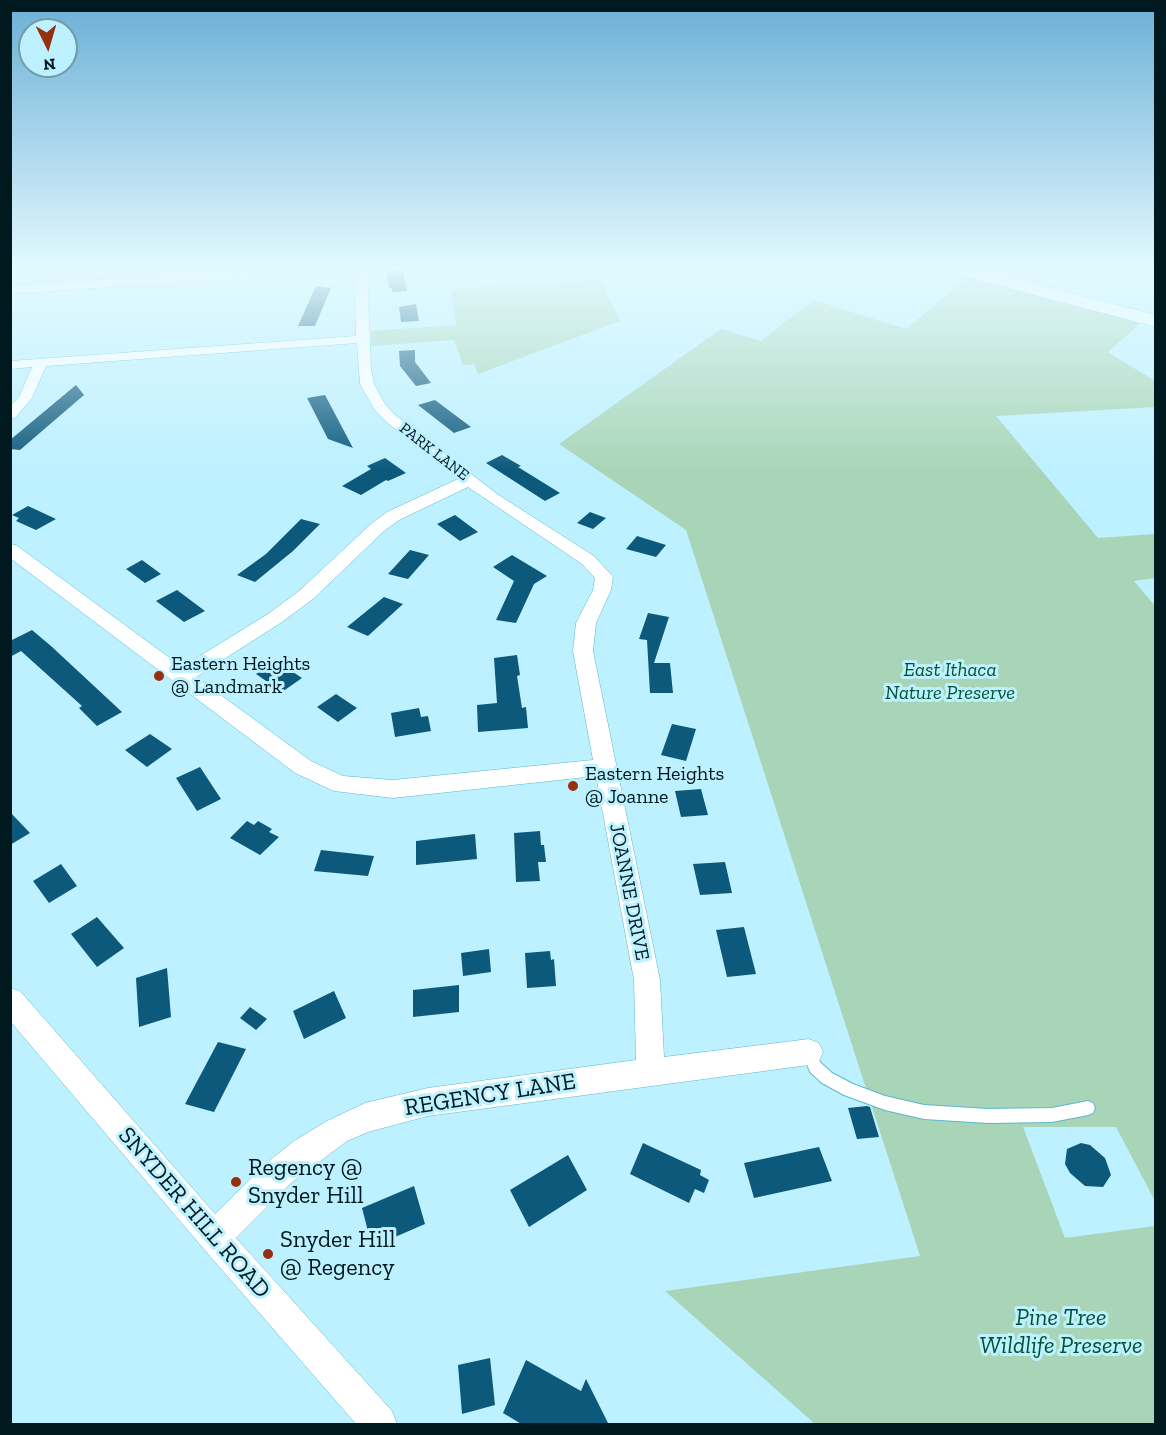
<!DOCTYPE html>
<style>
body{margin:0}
#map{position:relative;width:1166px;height:1435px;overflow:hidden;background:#bef1ff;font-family:"Zilla Slab",serif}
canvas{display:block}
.frame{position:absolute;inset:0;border:12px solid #00191f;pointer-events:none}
.north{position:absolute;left:18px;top:18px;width:60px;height:60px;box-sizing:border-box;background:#bef1ff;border:2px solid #729ba5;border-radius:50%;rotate:175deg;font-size:16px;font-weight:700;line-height:24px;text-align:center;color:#00191f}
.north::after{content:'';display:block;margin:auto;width:21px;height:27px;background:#972f11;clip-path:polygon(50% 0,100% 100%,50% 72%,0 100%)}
</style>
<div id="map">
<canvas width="1166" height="1435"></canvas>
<div class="frame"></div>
<div class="north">N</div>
</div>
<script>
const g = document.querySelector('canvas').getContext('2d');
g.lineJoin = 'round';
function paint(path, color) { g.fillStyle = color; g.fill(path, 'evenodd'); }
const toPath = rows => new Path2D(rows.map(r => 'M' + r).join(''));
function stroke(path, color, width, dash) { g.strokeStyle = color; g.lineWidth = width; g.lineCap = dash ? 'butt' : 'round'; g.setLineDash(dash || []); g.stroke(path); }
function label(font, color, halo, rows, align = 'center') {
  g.font = font + ' "Zilla Slab",serif'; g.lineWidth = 6; g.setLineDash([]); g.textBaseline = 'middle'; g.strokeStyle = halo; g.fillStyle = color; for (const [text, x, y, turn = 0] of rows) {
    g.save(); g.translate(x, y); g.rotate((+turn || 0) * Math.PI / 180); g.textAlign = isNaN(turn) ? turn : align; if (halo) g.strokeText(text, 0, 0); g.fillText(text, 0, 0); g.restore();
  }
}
paint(toPath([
 [969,276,1142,322,1108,352,1155,381,1155,407,996,416,1098,538,1155,534,1155,578,1134,581,1156,607,1155,1201,1116,1127,1023,1127,1065,1238,1155,1226,1155,1424,815,1424,665,1291,920,1256,686,530,559,444,721,329,761,341,813,300,906,329],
 [600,279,620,321,478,374,474,364,463,365,454,340,371,346,371,331,456,325,451,290]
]), '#a8d5b7');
paint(toPath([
 [386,270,403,270,407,291,392,292,392,288,389,288],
 [316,286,331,288,315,326,298,326],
 [416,304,419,321,401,322,399,307],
 [415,350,415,362,431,383,416,386,400,366,399,351],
 [76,385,84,395,20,450,10,449,10,440],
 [325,395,353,448,328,439,307,398],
 [435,400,471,427,454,433,418,405],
 [502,455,521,466,518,467,560,493,545,501,486,463],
 [385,458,406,473,388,481,386,480,361,495,342,486,371,469,367,466],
 [28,506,56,519,36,530,16,521,19,518,12,515],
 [590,512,606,518,593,529,577,523],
 [455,515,478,532,460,541,437,524],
 [301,519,320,524,293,551,255,582,237,575,266,554],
 [637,536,666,545,656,557,626,549],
 [410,550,429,555,408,579,388,574],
 [512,555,547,576,534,584,516,623,496,620,514,581,493,567],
 [142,560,161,574,145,583,126,569],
 [177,590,205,611,184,622,156,601],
 [384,597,403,604,368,636,347,627],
 [648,613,669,617,654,663,670,663,673,693,650,693,647,640,639,639],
 [32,630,51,646,122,712,97,726,79,708,82,706,21,651,10,657,10,641],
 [285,655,302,666,293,672,302,678,282,692,256,674],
 [517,655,520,675,517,676,522,708,526,707,528,728,478,732,477,705,497,703,494,658],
 [336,694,357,708,338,722,317,707],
 [419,708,421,717,428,716,431,731,395,737,391,713],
 [672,724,696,729,686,761,661,755],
 [150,734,172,749,147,767,125,750],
 [200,767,221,799,197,811,176,778],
 [701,789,708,815,681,817,675,791],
 [10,812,30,833,10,845],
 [247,821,254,825,258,821,272,829,269,832,279,837,260,855,230,838],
 [540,831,541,845,544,845,546,862,538,862,540,881,516,882,514,833],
 [475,834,477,859,416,865,416,841],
 [321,850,374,856,368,876,314,871],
 [725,862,732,893,700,895,693,864],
 [61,864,77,886,49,903,33,881],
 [97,917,124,948,97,967,71,934],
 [744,927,756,974,727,977,716,930],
 [489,949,491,972,463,976,461,953],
 [550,951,551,960,554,959,556,986,527,988,525,953],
 [167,968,171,1017,139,1027,136,978],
 [459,985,459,1012,413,1017,413,990],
 [334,991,346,1018,304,1039,293,1011],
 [250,1007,267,1019,256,1030,240,1018],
 [218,1042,246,1049,214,1112,185,1104],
 [867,1106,870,1107,879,1137,857,1139,848,1108],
 [643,1143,701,1170,700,1175,709,1180,704,1193,695,1189,689,1203,630,1174],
 [1081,1143,1090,1145,1105,1158,1111,1175,1103,1187,1085,1186,1070,1173,1065,1164,1067,1149],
 [819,1147,832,1181,754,1198,744,1163],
 [568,1155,587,1190,529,1227,510,1190],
 [414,1186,425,1224,372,1247,362,1208],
 [490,1358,495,1405,462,1414,458,1365],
 [526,1360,581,1391,586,1379,609,1425,523,1425,503,1413]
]), '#0c597c');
const lane = toPath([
 [809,1045,814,1047,820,1062,832,1073,853,1084,885,1096,924,1105,988,1109,1052,1108,1088,1101,1093,1103,1095,1108,1093,1113,1088,1115,1052,1122,988,1123,924,1119,885,1110,844,1095,822,1083,810,1072,802,1052,804,1047,809,1045]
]);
const street = toPath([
 [250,270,303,270,297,274,10,294,10,286,250,270],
 [355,270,367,270,371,368,374,384,385,404,394,414,497,494,594,556,613,577,611,590,596,623,593,651,660,980,664,1057,809,1039,819,1043,823,1052,819,1061,809,1065,428,1116,368,1132,347,1141,291,1183,236,1238,392,1411,397,1424,356,1424,203,1248,10,1021,10,988,20,991,215,1214,269,1161,294,1141,327,1121,365,1103,428,1088,636,1060,634,980,596,776,393,798,334,791,295,773,10,558,10,544,16,545,182,667,268,614,299,591,372,523,387,512,458,479,384,420,374,409,360,384,357,343,46,366,32,398,15,418,10,419,10,406,19,397,32,367,10,369,10,361,356,336,355,270],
 [468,487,582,564,595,578,593,590,576,623,573,651,593,760,393,780,343,776,311,761,196,677,282,622,313,599,384,531,399,520,468,487]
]);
const highway = toPath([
 [952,270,982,270,1156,315,1156,327,955,274,952,270]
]);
stroke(lane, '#5bb7cd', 2);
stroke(street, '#5bb7cd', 1);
stroke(highway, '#5bb7cd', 1);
paint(lane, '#fff');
paint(street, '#fff');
paint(highway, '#fff');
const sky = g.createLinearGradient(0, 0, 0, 471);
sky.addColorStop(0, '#6bafd6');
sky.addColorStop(0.57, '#e2f9ff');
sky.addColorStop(1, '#e2f9ff00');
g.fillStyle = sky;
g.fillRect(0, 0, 1166, 471);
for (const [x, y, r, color] of [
 [159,676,6,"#972f11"],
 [573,786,6,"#972f11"],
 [236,1182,6,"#972f11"],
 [268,1254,6,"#972f11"]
]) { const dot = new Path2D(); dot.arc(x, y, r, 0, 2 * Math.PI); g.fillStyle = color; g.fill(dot); stroke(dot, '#bef1ff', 2); }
label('16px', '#00191f', '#bef1ff', [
 ["PARK LANE",434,452,38]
]);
label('20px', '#00191f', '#bef1ff', [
 ["Eastern Heights",171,664],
 ["@ Landmark",171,687],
 ["Eastern Heights",585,774],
 ["@ Joanne",585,797]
], 'left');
label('italic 20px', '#00542f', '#bef1ff', [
 ["East Ithaca",950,670],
 ["Nature Preserve",950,693]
]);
label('20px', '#00191f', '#bef1ff', [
 ["JOANNE DRIVE",629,892,79]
]);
label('24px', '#00191f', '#bef1ff', [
 ["REGENCY LANE",490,1095,-9],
 ["SNYDER HILL ROAD",194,1213,49]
]);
label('24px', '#00191f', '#bef1ff', [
 ["Regency @",248,1168],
 ["Snyder Hill",248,1196],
 ["Snyder Hill",280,1240],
 ["@ Regency",280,1268]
], 'left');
label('italic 24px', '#00542f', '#bef1ff', [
 ["Pine Tree",1061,1318],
 ["Wildlife Preserve",1061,1346]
]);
</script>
